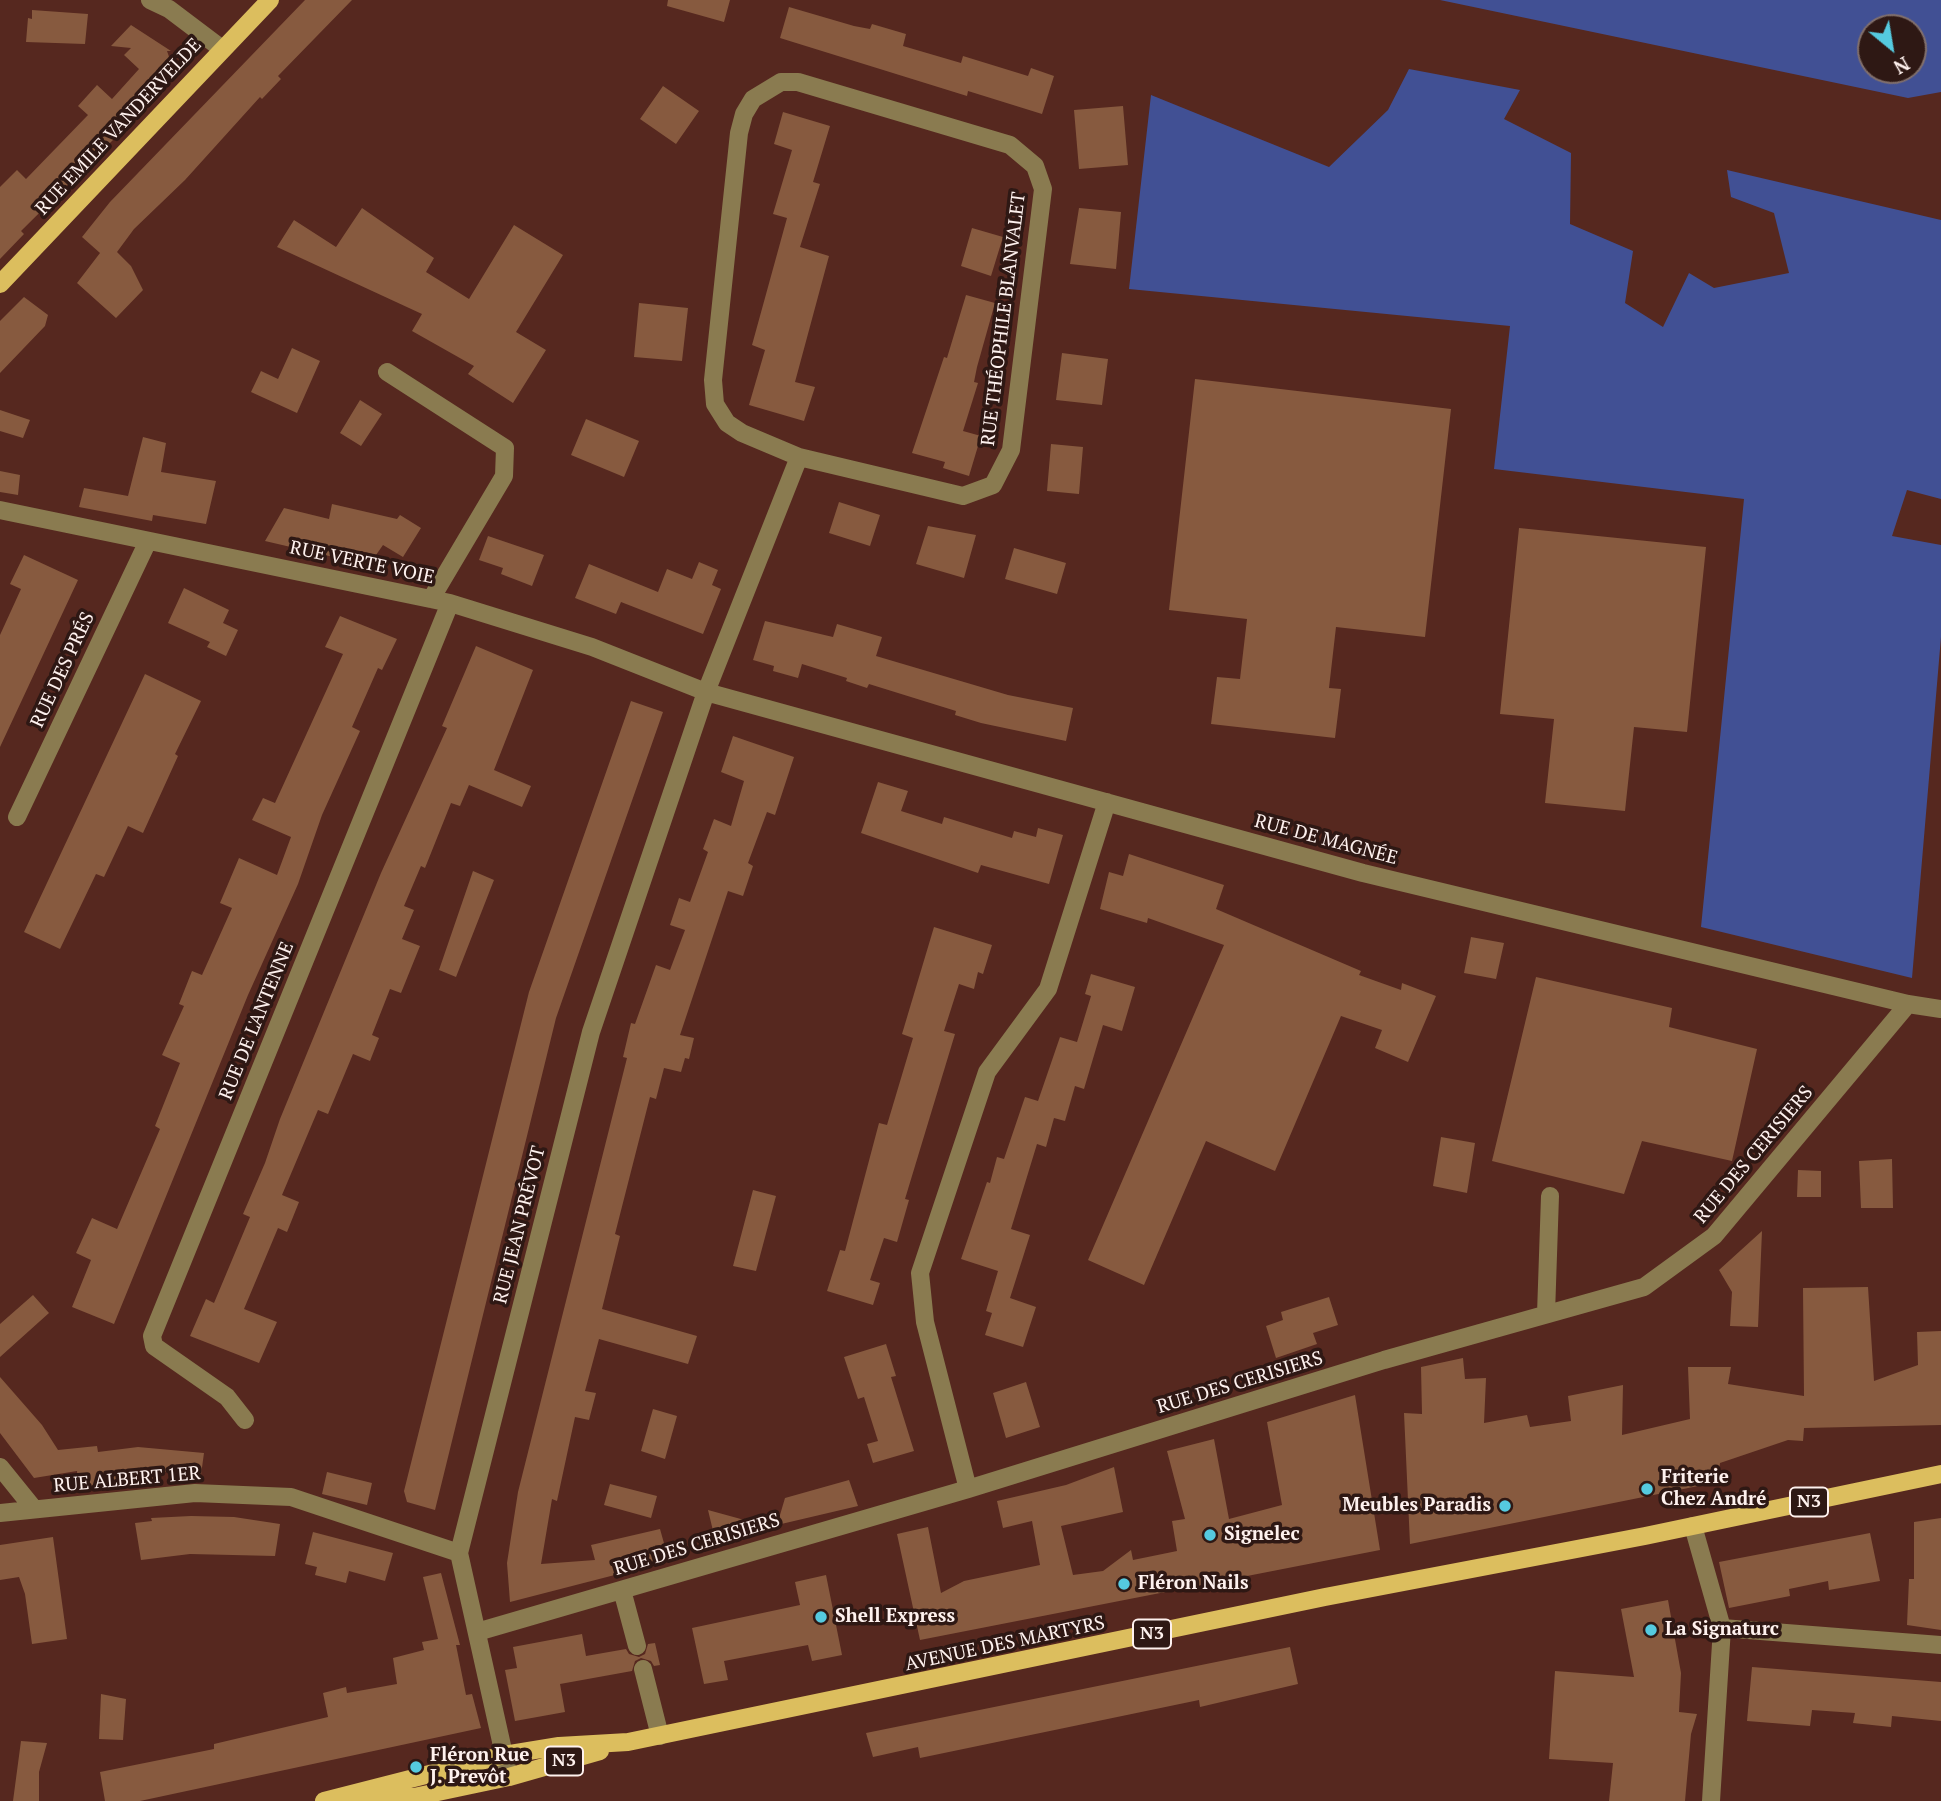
<!DOCTYPE html>
<meta charset="utf-8">
<style>
body{margin:0}
#map{position:relative;width:1941px;height:1801px;overflow:hidden;background:#56281f;font-family:"PT Serif",serif}
canvas{display:block}
.north{position:absolute;left:1857px;top:14px;width:70px;height:70px;box-sizing:border-box;background:#2e1814;border:2px solid #816f6b;border-radius:50%;rotate:150deg;font-size:19px;font-weight:700;line-height:28px;text-align:center;color:#fef1ee}
.north::after{content:'';display:block;margin:auto;width:24px;height:32px;background:#55cadf;clip-path:polygon(50% 0,100% 100%,50% 72%,0 100%)}
</style>
<div id="map">
<canvas width="1941" height="1801"></canvas>
<div class="north">N</div>
</div>
<script>
const g = document.querySelector('canvas').getContext('2d');
g.lineJoin = 'round';
function paint(path, color) { g.fillStyle = color; g.fill(path, 'evenodd'); }
const toPath = rows => new Path2D(rows.map(r => 'M' + r).join(''));
function stroke(path, color, width, dash) { g.strokeStyle = color; g.lineWidth = width; g.lineCap = dash ? 'butt' : 'round'; g.setLineDash(dash || []); g.stroke(path); }
function label(font, color, halo, rows, align = 'center') {
  g.font = font + ' "PT Serif",serif'; g.lineWidth = 7; g.setLineDash([]); g.textBaseline = 'middle'; g.strokeStyle = halo; g.fillStyle = color; for (const [text, x, y, turn = 0] of rows) {
    g.save(); g.translate(x, y); g.rotate((+turn || 0) * Math.PI / 180); g.textAlign = isNaN(turn) ? turn : align; if (halo) g.strokeText(text, 0, 0); g.fillText(text, 0, 0); g.restore();
  }
}
paint(toPath([
 [1440,0,1941,0,1941,92,1908,98],
 [1871,28,1913,28,1913,70,1871,70],
 [1409,69,1520,90,1504,119,1571,153,1570,224,1633,251,1625,303,1663,327,1689,273,1714,288,1789,273,1774,213,1731,197,1727,170,1941,220,1941,499,1907,490,1892,536,1941,545,1941,637,1912,978,1701,927,1744,499,1494,469,1510,326,1129,289,1151,95,1329,167,1388,110]
]), '#415094');
paint(toPath([
 [305,0,352,0,278,76,281,79,262,99,260,97,185,180,134,229,117,252,131,266,143,290,116,318,77,283,100,253,82,237,110,202],
 [668,0,730,0,724,22,667,6],
 [789,7,854,26,870,29,872,24,906,34,903,46,961,63,963,56,1028,76,1031,68,1054,76,1042,114,968,91,967,96,780,38],
 [32,10,88,14,85,44,26,42,28,18,32,19],
 [131,25,171,51,167,51,174,71,114,139,21,231,24,234,0,259,0,187,17,170,26,179,88,115,78,106,97,85,112,99,139,69,124,55,131,48,111,46],
 [663,86,699,111,676,144,640,119],
 [1123,106,1128,165,1079,169,1074,110],
 [783,112,830,126,813,182,820,184,800,247,829,256,795,382,815,387,804,421,749,405,765,350,752,345,787,218,773,214,792,150,774,144],
 [362,208,434,258,426,272,469,299,514,225,563,255,516,332,546,350,513,403,468,374,474,366,412,331,422,314,277,247,294,220,336,247],
 [1079,208,1121,212,1116,269,1070,264],
 [972,228,1003,237,991,276,961,266],
 [966,295,995,303,977,367,974,382,978,383,963,431,981,436,969,476,943,468,945,462,912,453,944,357,947,358],
 [24,297,48,315,45,326,0,373,0,321],
 [639,303,688,308,682,361,634,357],
 [292,348,320,361,297,413,251,392,261,371,278,379],
 [1062,353,1108,359,1102,405,1056,400],
 [1195,379,1451,409,1425,637,1336,627,1329,688,1341,689,1335,738,1211,724,1217,677,1240,679,1247,619,1169,610],
 [360,400,382,414,361,446,340,433],
 [0,410,30,420,23,438,0,431],
 [586,419,639,441,624,477,571,455],
 [143,437,166,443,161,472,216,481,206,524,153,515,152,521,79,507,84,488,128,496],
 [1051,444,1083,447,1079,494,1047,491],
 [0,471,20,475,18,495,0,492],
 [839,502,880,515,870,546,829,533],
 [332,504,397,519,400,515,421,528,403,557,383,545,376,555,361,551,359,563,265,541,284,508,329,519],
 [928,526,976,535,964,578,916,564],
 [1519,528,1706,547,1687,732,1634,727,1625,811,1545,803,1554,719,1500,714],
 [488,536,544,555,532,586,501,574,503,568,479,560],
 [1014,548,1066,563,1057,594,1005,579],
 [24,555,78,580,0,747,0,635,21,589,10,584],
 [699,562,718,570,712,585,721,589,703,634,621,602,616,614,575,598,589,564,658,592,667,569,692,579],
 [184,588,229,610,223,623,238,630,226,656,207,647,210,642,168,623],
 [340,616,397,639,382,670,378,668,352,727,360,731,322,815,298,884,248,995,114,1324,72,1307,91,1260,76,1253,92,1218,117,1229,160,1129,155,1126,180,1063,162,1055,184,1006,179,1004,192,971,202,975,232,908,220,903,239,858,277,875,291,837,252,820,263,798,275,803,343,654,325,647],
 [765,621,833,637,837,624,882,637,876,656,1008,695,1073,708,1066,741,981,723,955,715,956,711,869,684,867,688,846,681,847,678,802,664,798,678,773,671,774,666,753,660],
 [476,646,533,670,494,770,531,786,522,807,469,785,460,806,451,803,425,868,421,866,404,906,414,910,402,939,420,946,401,993,390,989,372,1035,379,1038,370,1061,353,1054,328,1114,318,1110,282,1195,299,1202,287,1232,278,1228,244,1309,277,1322,259,1363,190,1336,206,1299,214,1303,250,1217,243,1214,265,1163,280,1119,381,873,447,728,442,726],
 [145,674,201,701,175,754,178,756,143,833,128,826,104,877,96,874,60,949,24,932],
 [631,701,663,712,556,1018,435,1510,407,1502,404,1491,529,992],
 [733,736,794,757,775,815,767,812,748,863,753,866,743,896,728,891,680,1035,694,1038,689,1059,685,1058,681,1072,664,1068,656,1099,650,1097,615,1234,620,1236,602,1309,697,1336,688,1364,599,1339,585,1391,596,1393,589,1420,575,1417,557,1501,552,1499,541,1564,595,1560,591,1545,660,1529,669,1561,510,1602,507,1563,518,1492,627,1058,623,1057,631,1023,635,1024,656,965,670,970,685,930,670,925,679,898,690,902,708,852,703,849,714,819,731,826,744,781,721,772],
 [878,782,908,791,901,811,942,824,944,817,1012,838,1014,831,1036,837,1038,828,1063,835,1049,884,981,865,978,873,861,833],
 [1129,854,1224,885,1216,909,1361,971,1359,975,1401,990,1402,983,1436,996,1408,1062,1375,1048,1382,1030,1341,1016,1275,1171,1206,1141,1144,1285,1088,1260,1224,945,1148,918,1147,923,1100,909,1109,872,1123,876],
 [473,871,494,880,456,977,439,970],
 [934,927,992,945,983,974,978,972,974,989,959,984,944,1031,955,1034,905,1199,909,1200,897,1242,884,1238,870,1280,880,1283,873,1305,827,1291,840,1250,845,1251,879,1123,887,1125,913,1038,902,1034],
 [1471,937,1504,943,1496,979,1464,973],
 [1091,974,1135,987,1122,1031,1103,1025,1084,1089,1075,1086,1065,1121,1054,1118,1046,1147,1037,1144,1011,1229,1030,1235,1010,1298,1036,1307,1023,1347,985,1335,992,1313,986,1311,998,1271,961,1259,987,1182,990,1183,997,1157,1004,1159,1025,1097,1038,1101,1060,1037,1077,1042,1091,996,1085,994],
 [1536,977,1672,1008,1669,1027,1757,1049,1732,1161,1642,1141,1624,1194,1492,1161],
 [1441,1137,1475,1143,1467,1193,1433,1186],
 [1892,1159,1893,1208,1861,1208,1859,1161],
 [1798,1170,1821,1171,1821,1197,1797,1197],
 [753,1190,776,1196,756,1271,733,1266],
 [1762,1231,1758,1327,1730,1326,1732,1292,1719,1270],
 [1868,1287,1874,1381,1918,1365,1917,1332,1941,1331,1941,1425,1804,1428,1803,1441,1788,1440,1720,1463,1718,1482,1410,1544,1404,1413,1422,1414,1421,1367,1463,1358,1465,1379,1486,1378,1484,1423,1527,1415,1530,1427,1571,1421,1568,1396,1623,1385,1622,1435,1690,1419,1688,1367,1731,1367,1728,1384,1804,1396,1803,1288],
 [33,1295,49,1313,0,1357,0,1324],
 [1329,1297,1338,1325,1313,1333,1317,1344,1276,1358,1266,1326,1283,1320,1281,1312],
 [886,1344,896,1376,891,1377,914,1451,873,1463,867,1444,878,1441,864,1397,858,1399,844,1357],
 [0,1377,42,1425,58,1450,97,1446,98,1452,138,1447,204,1453,201,1475,156,1471,155,1482,85,1490,85,1485,78,1486,77,1471,34,1478,0,1433],
 [1026,1382,1040,1427,1006,1438,993,1393],
 [1355,1395,1380,1550,920,1640,897,1534,928,1527,941,1593,964,1581,1040,1565,1032,1521,1003,1528,997,1501,1066,1485,1114,1467,1123,1512,1061,1526,1073,1575,1103,1571,1131,1550,1133,1560,1177,1551,1172,1521,1185,1519,1167,1451,1214,1439,1229,1519,1282,1505,1267,1422],
 [653,1409,677,1416,665,1459,641,1451],
 [327,1472,372,1483,367,1505,322,1494],
 [849,1480,858,1506,777,1525,785,1498],
 [610,1484,657,1496,651,1518,604,1505],
 [708,1510,770,1527,715,1539],
 [191,1516,234,1517,280,1524,275,1556,190,1554,141,1560,135,1523,152,1521,151,1518],
 [1941,1518,1941,1630,1907,1625,1909,1579,1914,1579,1914,1522],
 [313,1532,393,1553,385,1581,349,1571,346,1583,315,1575,317,1567,305,1564],
 [1870,1533,1880,1581,1829,1590,1828,1581,1789,1589,1790,1596,1729,1608,1719,1562],
 [53,1537,67,1639,32,1644,25,1594,19,1577,0,1580,0,1545],
 [441,1573,460,1645,456,1645,466,1695,472,1694,481,1728,140,1801,105,1801,100,1772,214,1749,214,1744,328,1717,323,1693,346,1687,347,1693,397,1684,393,1658,424,1650,422,1642,438,1639,423,1577],
 [826,1575,842,1655,812,1661,808,1645,724,1661,728,1680,704,1684,692,1628,800,1605,795,1582],
 [1668,1600,1681,1673,1679,1712,1697,1714,1691,1734,1685,1801,1609,1801,1613,1763,1549,1759,1555,1671,1634,1677,1621,1609],
 [582,1634,586,1656,626,1649,629,1654,639,1657,645,1654,648,1644,655,1643,660,1665,654,1666,651,1661,641,1658,635,1661,632,1671,560,1684,565,1712,515,1721,505,1670,517,1668,513,1647],
 [1290,1647,1298,1684,1200,1707,1199,1700,920,1758,918,1747,873,1757,866,1733],
 [1752,1667,1941,1682,1941,1721,1892,1716,1891,1727,1853,1723,1855,1713,1812,1710,1810,1726,1747,1721],
 [101,1694,126,1699,123,1740,99,1739],
 [21,1741,47,1743,39,1772,39,1801,13,1801]
]), '#875a3f');
stroke(toPath([
 [150,0,169,9,222,49],
 [387,372,505,448,504,476,431,599],
 [0,510,450,603,592,647,706,692,1363,873,1908,1004,1941,1009],
 [17,817,148,541],
 [1546,1314,1550,1196],
 [245,1420,227,1397,154,1346,152,1336,450,603],
 [0,1467,34,1509],
 [968,1489,925,1322,920,1273,987,1072,1048,989,1107,802],
 [0,1513,195,1493,291,1497,459,1553],
 [1693,1526,1722,1628,1711,1801],
 [622,1590,637,1646],
 [1722,1628,1941,1645],
 [477,1632,968,1489,1384,1360,1644,1287,1714,1236,1908,1004],
 [643,1669,660,1736],
 [509,1777,459,1553,591,1032,706,692,799,457,963,496,993,485,1011,450,1043,189,1035,166,1010,145,798,82,781,82,753,99,744,114,739,133,713,380,715,404,727,423,742,433,799,457]
]), '#8a7b50', 18);
stroke(toPath([
 [0,284,270,0],
 [368,1797,414,1797,509,1777,600,1751],
 [324,1801,504,1755,559,1746,628,1742,1325,1597,1645,1536,1941,1474]
]), '#dcbe5e', 18);
for (const [x, y, r, color] of [
 [1647,1489,7,"#55cadf"],
 [1505,1506,7,"#55cadf"],
 [1210,1535,7,"#55cadf"],
 [1124,1584,7,"#55cadf"],
 [821,1617,7,"#55cadf"],
 [1651,1630,7,"#55cadf"],
 [416,1767,7,"#55cadf"]
]) { const dot = new Path2D(); dot.arc(x, y, r, 0, 2 * Math.PI); g.fillStyle = color; g.fill(dot); stroke(dot, '#2e1814', 2.5); }
for (const [x, y, w] of [
 [1809,1502,38],
 [1152,1634,38],
 [564,1761,38]
]) { const box = new Path2D(); box.roundRect(x - w / 2, y - 14.5, w, 29, 5); g.fillStyle = '#2e1814'; g.fill(box); stroke(box, '#fef1ee', 2); }
label('bold 18px', '#fef1ee', null, [
 ["N3",1809,1502],
 ["N3",1152,1634],
 ["N3",564,1761]
]);
label('19px', '#fef1ee', '#2e1814', [
 ["RUE EMILE VANDERVELDE",119,127,-47],
 ["RUE THÉOPHILE BLANVALET",1004,319,-83],
 ["RUE VERTE VOIE",362,563,12],
 ["RUE DES PRÉS",63,670,-65],
 ["RUE DE MAGNÉE",1326,840,15],
 ["RUE DE L'ANTENNE",257,1021,-68],
 ["RUE DES CERISIERS",1754,1155,-50],
 ["RUE JEAN PRÉVOT",520,1225,-76],
 ["RUE DES CERISIERS",1240,1383,-17],
 ["RUE ALBERT 1ER",127,1480,-5],
 ["RUE DES CERISIERS",697,1545,-17],
 ["AVENUE DES MARTYRS",1005,1644,-12]
]);
label('bold 19px', '#fef1ee', '#2e1814', [
 ["Friterie",1661,1478],
 ["Chez André",1661,1500],
 ["Meubles Paradis",1491,1506,"right"],
 ["Signelec",1224,1535],
 ["Fléron Nails",1138,1584],
 ["Shell Express",835,1617],
 ["La Signaturc",1665,1630],
 ["Fléron Rue",430,1756],
 ["J. Prevôt",430,1778]
], 'left');
</script>
